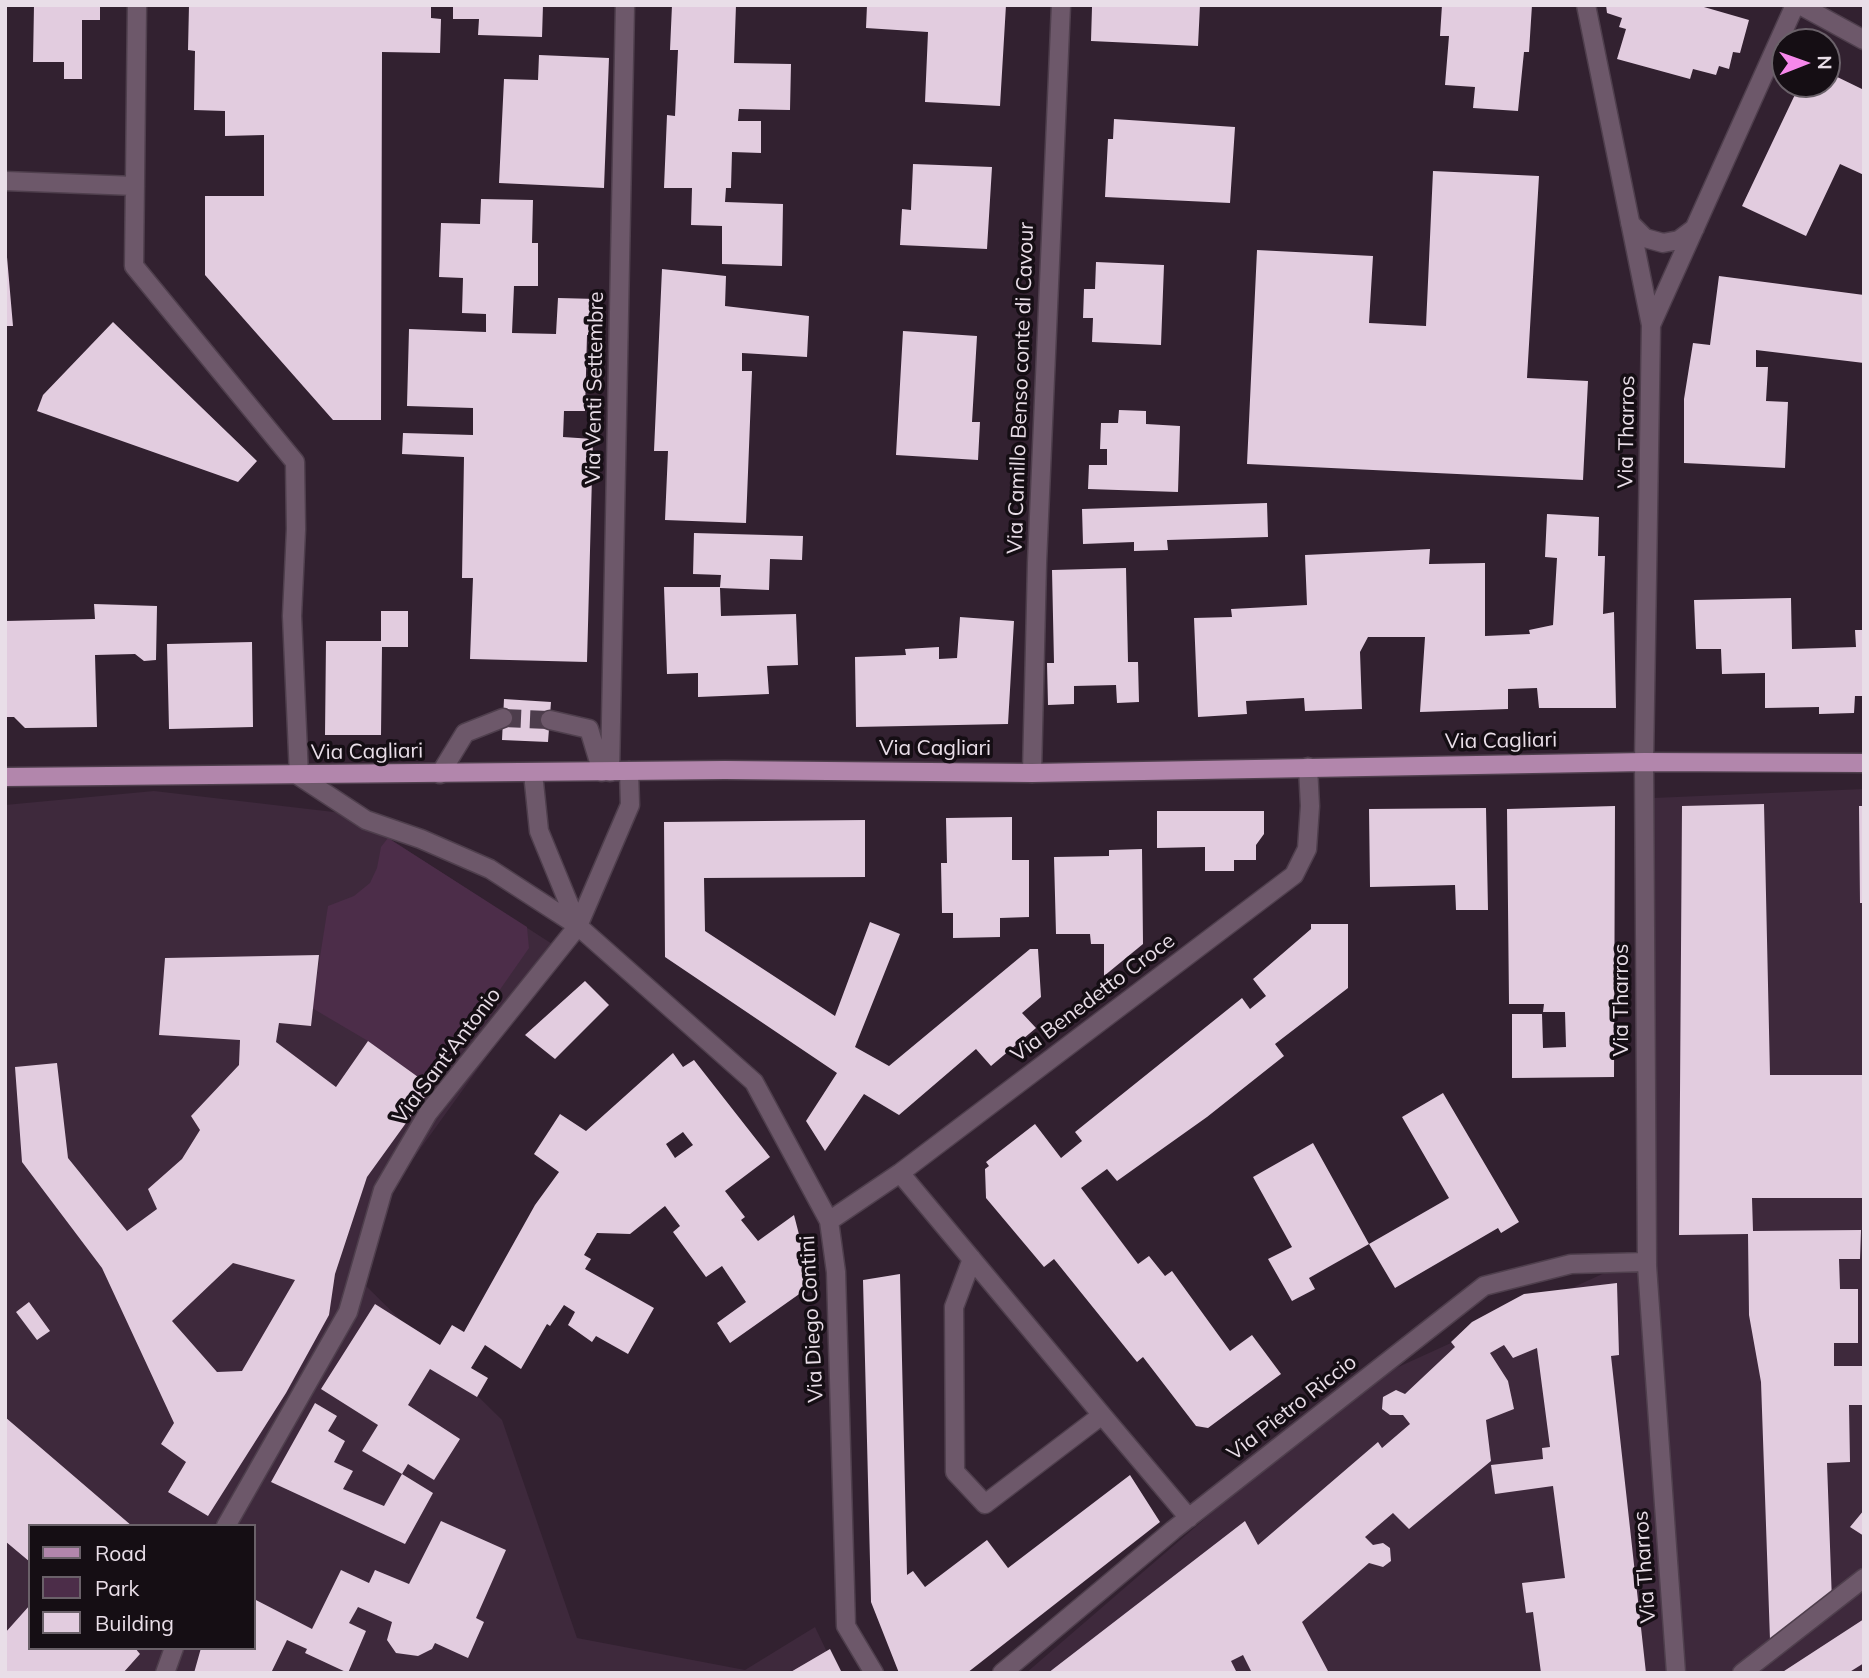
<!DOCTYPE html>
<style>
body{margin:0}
#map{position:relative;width:1869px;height:1678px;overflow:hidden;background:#322130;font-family:Mulish,sans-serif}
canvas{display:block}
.frame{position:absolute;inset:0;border:7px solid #e9dee8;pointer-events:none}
.legend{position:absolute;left:28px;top:1524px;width:228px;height:126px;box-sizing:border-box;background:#150e14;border:2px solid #6a6169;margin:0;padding:9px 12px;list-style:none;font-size:21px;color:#e9dee8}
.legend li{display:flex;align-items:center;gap:14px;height:35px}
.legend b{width:35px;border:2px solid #6a6169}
.north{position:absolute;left:1771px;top:28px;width:70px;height:70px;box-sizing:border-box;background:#150e14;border:2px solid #6a6169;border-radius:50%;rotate:89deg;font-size:19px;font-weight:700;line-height:28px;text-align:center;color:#e9dee8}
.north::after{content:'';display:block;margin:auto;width:24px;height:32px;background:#f788ec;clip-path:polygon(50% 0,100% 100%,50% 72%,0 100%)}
</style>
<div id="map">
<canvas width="1869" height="1678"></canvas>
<div class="frame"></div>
<ul class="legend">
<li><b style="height:9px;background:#b286ac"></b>Road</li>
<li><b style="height:19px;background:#4c2d49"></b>Park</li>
<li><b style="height:19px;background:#e2ccdf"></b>Building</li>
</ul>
<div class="north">N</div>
</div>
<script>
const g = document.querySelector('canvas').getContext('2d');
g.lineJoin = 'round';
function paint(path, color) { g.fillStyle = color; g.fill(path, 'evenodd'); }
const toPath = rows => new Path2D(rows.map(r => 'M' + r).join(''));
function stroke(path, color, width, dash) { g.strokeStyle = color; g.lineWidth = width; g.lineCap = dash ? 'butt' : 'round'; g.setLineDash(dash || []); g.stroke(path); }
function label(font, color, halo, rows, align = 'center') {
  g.font = font + ' Mulish,sans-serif'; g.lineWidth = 7; g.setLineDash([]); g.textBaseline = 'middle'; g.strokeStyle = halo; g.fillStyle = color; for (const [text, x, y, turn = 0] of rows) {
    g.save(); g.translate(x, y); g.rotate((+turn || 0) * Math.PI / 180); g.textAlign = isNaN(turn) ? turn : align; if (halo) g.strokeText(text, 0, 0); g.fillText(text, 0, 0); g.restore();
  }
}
paint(toPath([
 [1864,789,1864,1673,1026,1673,1361,1384,1655,1250,1653,798],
 [154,791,351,814,563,951,392,1188,363,1283,502,1420,577,1638,745,1670,815,1627,837,1673,5,1673,5,805],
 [30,1526,254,1526,254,1648,30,1648]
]), '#3e293c');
paint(toPath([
 [388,838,527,927,529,948,432,1087,368,1041,312,1008,328,906,354,896,370,883,377,868,381,847]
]), '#4c2d49');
paint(toPath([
 [34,5,100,5,100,20,82,20,82,79,64,79,64,62,33,62],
 [189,5,431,5,431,18,441,19,440,53,382,52,381,420,333,420,205,275,205,196,264,196,264,135,225,136,225,111,194,110,195,51,188,50],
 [453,5,543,5,542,37,478,35,479,19,453,19],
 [672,5,736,5,734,63,791,64,790,110,739,109,738,121,761,121,761,153,732,152,731,188,726,188,725,202,783,204,782,266,722,264,722,226,691,225,692,188,664,188,667,115,675,116,678,50,670,50],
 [867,5,1006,5,1000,106,925,102,928,32,866,28],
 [1104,5,1200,5,1198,46,1091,41,1092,7],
 [1442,5,1532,5,1529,52,1524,52,1518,111,1473,108,1475,87,1445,85,1449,36,1440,36],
 [1606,5,1697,5,1749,20,1740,53,1733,52,1729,69,1719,66,1716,75,1693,69,1690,79,1617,59,1626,29,1619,27,1622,18,1607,13],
 [539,55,609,58,604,188,499,183,504,79,538,80],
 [1827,72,1864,90,1864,175,1840,164,1806,236,1742,206,1800,84,1827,84],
 [1114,119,1235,127,1230,203,1105,197,1108,139,1113,139],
 [913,164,992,167,987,249,900,245,902,209,911,210],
 [1433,171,1539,176,1527,378,1588,381,1583,480,1247,464,1257,250,1373,256,1369,323,1426,326],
 [481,199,533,200,532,243,538,243,538,286,514,286,512,333,556,334,558,298,597,299,596,336,587,335,585,411,564,411,563,437,593,439,587,662,470,659,473,578,462,578,464,457,402,454,403,433,473,435,473,408,407,406,409,329,486,332,486,314,462,313,463,278,439,277,441,223,480,224],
 [5,234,13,326,5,326],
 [1096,262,1164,265,1161,345,1092,342,1093,318,1083,318,1084,289,1095,289],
 [662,269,726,276,725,306,809,316,807,357,742,353,742,371,752,371,746,523,665,520,668,451,654,451],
 [1719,276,1864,295,1864,363,1756,350,1756,367,1768,367,1766,401,1788,402,1785,468,1684,463,1684,399,1693,343,1710,345],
 [113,322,257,461,238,482,37,411,43,395],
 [903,331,977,336,972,422,980,422,978,460,896,455],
 [1119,410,1146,411,1146,424,1180,426,1178,492,1088,489,1089,465,1107,465,1107,449,1100,449,1101,423,1118,423],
 [1267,503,1268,537,1167,540,1168,550,1134,551,1134,542,1083,544,1082,509],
 [1547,514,1599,517,1598,556,1605,556,1603,614,1614,612,1616,708,1539,708,1537,688,1508,689,1508,709,1420,712,1425,637,1368,637,1360,652,1362,709,1305,711,1304,698,1246,701,1247,714,1198,717,1194,618,1232,617,1231,609,1307,605,1305,555,1430,549,1429,564,1485,563,1485,636,1530,634,1529,630,1553,625,1557,558,1545,557],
 [694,533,803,536,802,560,770,559,769,590,720,588,721,616,796,614,798,665,767,666,769,694,698,697,698,673,667,674,664,587,720,587,721,575,693,574],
 [1126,568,1128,662,1138,662,1139,702,1117,703,1116,685,1074,686,1074,704,1048,705,1047,663,1054,663,1052,570],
 [1791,598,1792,649,1856,647,1855,630,1864,630,1864,696,1855,696,1854,713,1819,714,1819,707,1765,708,1765,673,1722,674,1721,649,1696,649,1694,600],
 [94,604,157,606,156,660,144,661,135,654,95,655,97,727,25,728,14,717,5,717,5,621,95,619],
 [381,611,408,611,408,647,382,647,381,735,325,735,326,641,381,641],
 [960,617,1014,621,1008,724,856,727,855,657,906,655,905,649,939,647,939,659,957,658],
 [252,642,253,727,169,729,167,644],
 [504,699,551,702,548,742,502,740],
 [1764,804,1770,1075,1864,1075,1864,1198,1752,1198,1753,1231,1861,1230,1860,1259,1839,1259,1840,1289,1858,1289,1858,1343,1834,1343,1834,1366,1864,1366,1864,1405,1849,1405,1850,1462,1827,1463,1832,1602,1775,1645,1770,1640,1761,1382,1749,1315,1748,1234,1679,1235,1682,806],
 [1615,806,1614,1077,1512,1078,1512,1014,1542,1014,1543,1048,1566,1047,1565,1012,1543,1012,1544,1004,1509,1004,1507,809],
 [1859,806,1864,806,1864,903,1860,903],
 [1486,808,1488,910,1456,910,1455,885,1370,887,1369,809],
 [1157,811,1264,811,1264,834,1256,845,1256,860,1234,860,1234,871,1205,871,1205,847,1157,848],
 [1012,817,1012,860,1029,860,1029,917,1000,918,1000,937,953,938,953,913,942,913,941,863,947,863,946,818],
 [865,820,865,877,704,878,705,931,835,1016,870,922,900,934,855,1047,889,1066,1030,949,1038,949,1041,997,1022,1013,1036,1028,991,1066,976,1049,899,1115,864,1094,825,1151,806,1121,837,1073,665,957,664,822],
 [1142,849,1143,944,1104,976,1104,944,1091,944,1090,934,1056,934,1054,857,1109,856,1109,850],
 [1311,924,1348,924,1348,988,1275,1044,1284,1056,1207,1117,1117,1181,1107,1169,1081,1188,1138,1264,1149,1256,1165,1276,1172,1271,1230,1351,1252,1335,1281,1374,1208,1428,1196,1426,1143,1357,1137,1362,1054,1259,1044,1267,986,1198,985,1169,989,1166,986,1162,1035,1124,1061,1158,1082,1141,1075,1132,1242,998,1250,1009,1266,996,1253,979,1311,929],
 [319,955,311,1026,279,1023,276,1042,336,1087,368,1041,432,1087,367,1177,335,1274,329,1315,286,1393,208,1516,168,1492,186,1462,161,1444,174,1423,102,1268,22,1162,15,1067,57,1063,68,1158,127,1231,157,1209,148,1189,182,1159,200,1130,191,1116,239,1065,240,1040,159,1035,165,958],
 [233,1263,295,1280,242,1371,217,1372,172,1321],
 [585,981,609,1005,555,1059,525,1035],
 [673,1053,683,1067,694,1060,770,1157,725,1191,745,1217,741,1220,758,1241,794,1215,812,1285,730,1343,717,1323,746,1302,722,1266,706,1277,673,1232,680,1226,665,1206,630,1234,597,1233,584,1255,591,1259,585,1269,654,1308,628,1354,596,1336,592,1342,568,1325,575,1312,564,1305,550,1326,547,1324,521,1369,485,1345,471,1368,488,1378,477,1397,430,1369,408,1405,460,1439,434,1480,408,1464,402,1474,362,1451,378,1425,321,1389,375,1304,440,1345,452,1325,464,1332,535,1205,559,1172,534,1154,560,1114,586,1131],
 [683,1132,693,1145,675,1158,666,1144],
 [1443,1093,1519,1222,1501,1233,1498,1228,1395,1288,1369,1244,1449,1198,1402,1117],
 [1313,1143,1369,1244,1309,1278,1315,1289,1292,1301,1268,1259,1292,1247,1253,1177],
 [900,1274,907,1575,913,1571,925,1587,987,1540,1008,1568,1130,1475,1160,1522,967,1673,899,1673,871,1602,863,1280],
 [1617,1283,1619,1355,1611,1356,1646,1673,1541,1673,1533,1612,1526,1613,1522,1583,1565,1578,1553,1486,1495,1494,1491,1465,1543,1459,1542,1448,1550,1447,1537,1348,1513,1358,1504,1345,1490,1353,1508,1381,1514,1409,1486,1420,1491,1461,1409,1529,1393,1513,1365,1537,1373,1545,1383,1543,1390,1548,1391,1561,1383,1567,1369,1563,1302,1622,1329,1673,1252,1673,1243,1655,1231,1661,1237,1673,1048,1673,1245,1521,1258,1545,1378,1442,1382,1448,1410,1424,1403,1415,1390,1415,1382,1409,1383,1397,1396,1390,1405,1394,1455,1347,1451,1342,1472,1322,1524,1294],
 [29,1302,50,1331,37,1340,16,1312],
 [315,1403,337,1416,328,1431,345,1441,334,1462,353,1471,343,1489,384,1506,402,1474,433,1493,405,1544,271,1482],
 [5,1417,132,1526,30,1526,30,1562,5,1541],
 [1864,1510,1864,1536,1850,1527],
 [441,1521,506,1550,476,1618,484,1622,468,1658,435,1643,432,1649,418,1656,396,1653,387,1640,392,1622,358,1607,349,1623,366,1631,348,1673,305,1653,307,1649,287,1640,271,1673,194,1673,201,1648,254,1648,254,1599,312,1629,341,1570,369,1583,375,1570,409,1584],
 [30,1605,30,1648,135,1648,140,1654,123,1673,5,1673,5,1633],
 [1864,1619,1864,1663,1848,1673,1781,1673],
 [830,1649,842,1673,789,1673]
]), '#e2ccdf');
stroke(toPath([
 [503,718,550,720]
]), '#4d3d4c', 18, [18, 9]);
const minor = toPath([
 [137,5,134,266,295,462,296,529,292,616,299,776,366,820,421,839,490,869,578,926,754,1082,829,1221,836,1272,846,1626,874,1673],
 [1586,5,1651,325,1644,762,1647,1266,1676,1673],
 [1800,5,1864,40],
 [5,181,135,186],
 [1630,223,1645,238,1663,243,1679,240,1695,228],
 [1651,325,1795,5],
 [550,720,589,729,602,772],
 [610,772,625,5],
 [533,773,539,831,578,926],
 [1032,773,1037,563,1061,5],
 [440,774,465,733,503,718],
 [900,1173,1102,1415,985,1504,955,1472,954,1307,972,1259],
 [829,1221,900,1173,1294,875,1307,849,1310,806,1308,767],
 [1102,1415,1189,1518],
 [226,1526,348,1312,383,1190,428,1113,578,926,630,805,629,771],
 [165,1673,174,1648],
 [1002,1673,1173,1530,1484,1286,1571,1264,1647,1262],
 [1742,1673,1864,1578]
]);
const major = toPath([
 [5,777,725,770,1032,773,1644,762,1864,763]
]);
stroke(minor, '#4f3f4d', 21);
stroke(major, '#4f3f4d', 21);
stroke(minor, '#6d586a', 18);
stroke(major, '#b286ac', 18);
label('21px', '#e9dee8', '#150e14', [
 ["Via Venti Settembre",595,388,-89],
 ["Via Camillo Benso conte di Cavour",1021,388,-88],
 ["Via Tharros",1627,432,-89],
 ["Via Cagliari",1501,741,-1],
 ["Via Cagliari",935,749],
 ["Via Cagliari",367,752,-1],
 ["Via Benedetto Croce",1093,998,-37],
 ["Via Tharros",1622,1000,-90],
 ["Via Sant'Antonio",447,1056,-53],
 ["Via Diego Contini",812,1319,-93],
 ["Via Pietro Riccio",1292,1408,-38],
 ["Via Tharros",1645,1567,-94]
]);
</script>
